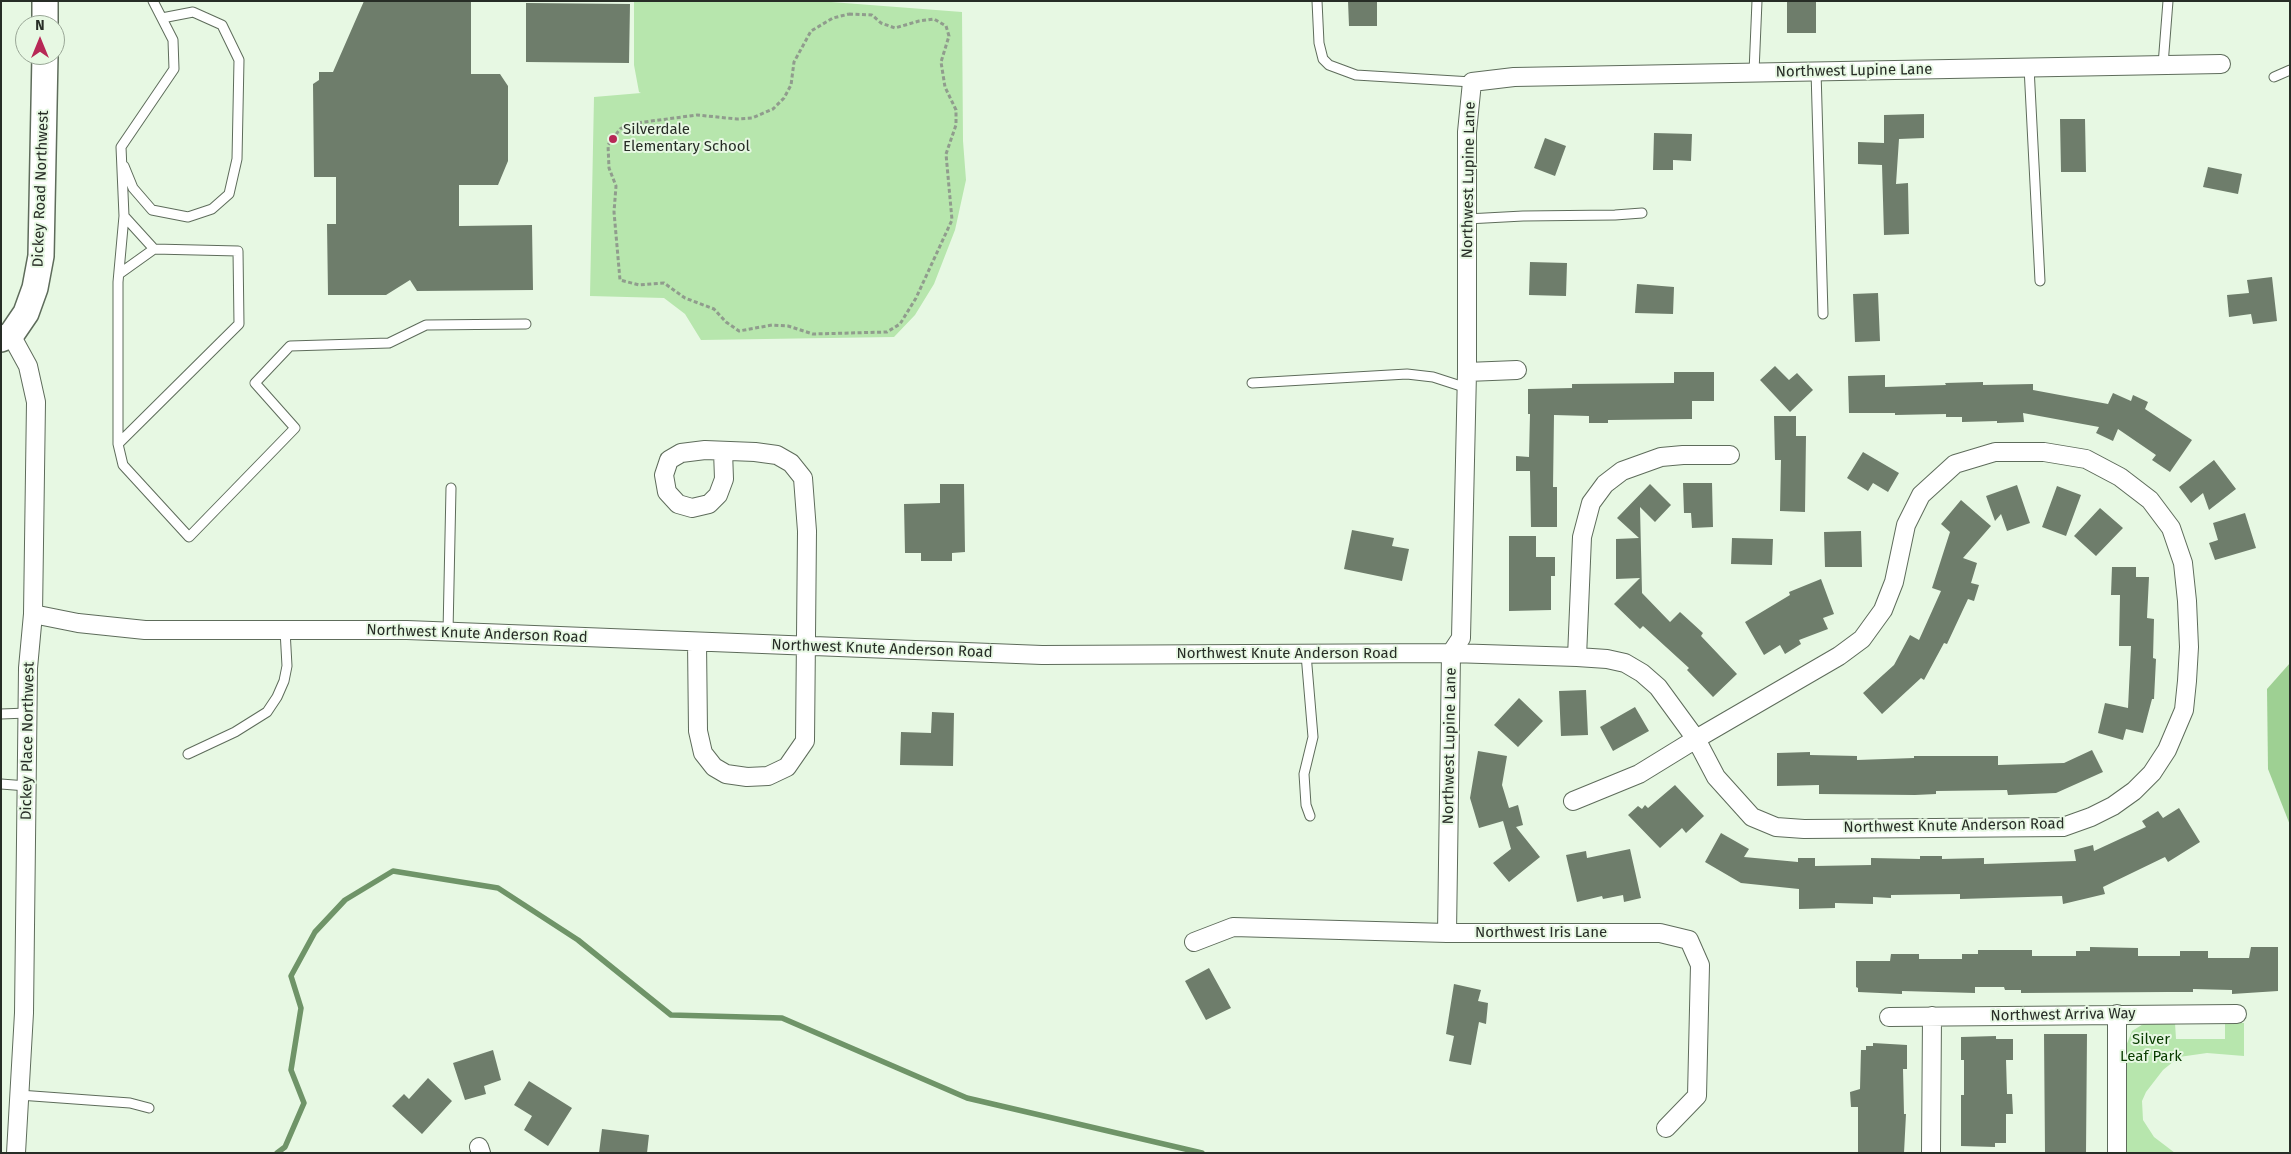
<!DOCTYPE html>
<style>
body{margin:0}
#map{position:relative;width:2291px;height:1154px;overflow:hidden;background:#e7f8e3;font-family:"Fira Sans",sans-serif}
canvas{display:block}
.frame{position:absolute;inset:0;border:2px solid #272d26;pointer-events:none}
.north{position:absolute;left:15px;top:15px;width:50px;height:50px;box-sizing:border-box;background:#e7f8e3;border:1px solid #9aa797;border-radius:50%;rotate:0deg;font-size:14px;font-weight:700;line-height:20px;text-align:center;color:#272d26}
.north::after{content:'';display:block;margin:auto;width:18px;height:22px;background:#b72856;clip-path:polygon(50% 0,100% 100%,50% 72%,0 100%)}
</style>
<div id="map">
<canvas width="2291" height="1154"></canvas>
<div class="frame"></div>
<div class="north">N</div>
</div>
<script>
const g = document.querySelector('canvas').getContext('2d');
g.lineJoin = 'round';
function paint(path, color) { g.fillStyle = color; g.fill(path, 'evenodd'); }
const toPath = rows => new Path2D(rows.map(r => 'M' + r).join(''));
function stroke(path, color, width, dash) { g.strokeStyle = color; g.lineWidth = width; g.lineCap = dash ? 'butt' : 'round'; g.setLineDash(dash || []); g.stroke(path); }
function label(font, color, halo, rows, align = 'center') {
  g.font = font + ' "Fira Sans",sans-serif'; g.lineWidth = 4; g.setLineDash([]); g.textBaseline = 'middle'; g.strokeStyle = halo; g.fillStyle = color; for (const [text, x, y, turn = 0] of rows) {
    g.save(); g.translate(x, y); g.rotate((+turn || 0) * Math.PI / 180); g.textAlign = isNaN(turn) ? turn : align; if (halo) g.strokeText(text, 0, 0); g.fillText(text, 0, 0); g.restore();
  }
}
paint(toPath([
 [634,1,818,1,962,12,963,141,966,180,955,230,934,284,915,315,894,337,701,340,685,314,664,298,590,296,594,97,641,93,639,92,634,65],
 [2145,1023,2175,1023,2176,1039,2225,1039,2225,1023,2244,1023,2244,1056,2207,1053,2179,1057,2163,1070,2146,1092,2142,1101,2143,1120,2154,1137,2175,1153,2125,1153,2126,1046,2132,1031]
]), '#b7e6ad');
paint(toPath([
 [2290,663,2290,825,2268,769,2267,689]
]), '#9ed093');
stroke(toPath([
 [277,1153,285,1147,304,1103,291,1070,301,1008,291,976,315,932,345,900,393,871,498,888,578,940,671,1015,782,1018,967,1098,1202,1153]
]), '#6f9468', 5.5);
paint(toPath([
 [364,1,471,1,471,74,500,74,508,86,508,161,498,185,459,185,459,226,532,225,533,290,417,291,410,280,386,295,328,295,327,224,336,224,336,177,314,177,313,84,319,80,319,72,333,72],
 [1348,1,1377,1,1377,26,1349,26],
 [1787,1,1816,2,1816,33,1787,33],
 [526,3,630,4,629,63,526,62],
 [1924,114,1924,138,1899,139,1896,184,1908,183,1909,234,1884,235,1882,165,1858,164,1858,142,1884,143,1884,115],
 [2060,119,2085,119,2086,172,2061,172],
 [1654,133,1692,134,1691,161,1673,160,1673,170,1653,170],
 [1545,138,1566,146,1555,176,1534,168],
 [2208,167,2242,174,2238,194,2203,187],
 [1530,262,1567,263,1566,296,1529,295],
 [2272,277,2277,321,2253,324,2251,314,2229,317,2227,295,2249,293,2247,280],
 [1637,284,1674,287,1673,314,1635,313],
 [1878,293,1880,341,1855,342,1853,294],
 [1775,366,1789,380,1797,373,1813,390,1790,412,1760,380],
 [1674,372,1714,372,1714,401,1692,401,1692,419,1608,420,1608,423,1589,423,1589,416,1554,415,1553,487,1557,487,1557,527,1531,527,1530,471,1516,471,1516,456,1529,457,1530,414,1528,414,1528,389,1572,388,1572,384,1674,383],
 [1885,375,1885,387,1946,385,1945,383,1983,382,1983,385,2033,384,2033,390,2108,404,2113,393,2131,401,2133,395,2148,402,2145,409,2192,440,2170,472,2152,460,2156,455,2118,429,2113,441,2096,433,2099,427,2023,413,2024,422,1997,423,1997,421,1962,422,1962,417,1946,417,1946,414,1895,415,1895,413,1849,413,1848,376],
 [1774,416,1796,416,1796,436,1806,436,1805,512,1780,511,1781,460,1775,460],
 [1863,452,1899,473,1888,492,1873,483,1868,491,1847,478],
 [2214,460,2236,489,2209,510,2203,493,2191,503,2179,487],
 [1683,483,1712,483,1713,527,1692,528,1691,513,1684,513],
 [940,484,964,484,965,552,952,553,952,561,921,561,921,553,905,553,904,504,940,503],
 [1650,484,1671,505,1655,522,1640,507,1642,593,1670,622,1680,612,1703,633,1701,636,1737,674,1713,697,1687,670,1689,668,1643,626,1640,629,1614,604,1640,578,1616,579,1616,539,1639,538,1617,518],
 [2017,485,2030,523,2007,531,2001,514,1995,521,1986,496],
 [2057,486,2081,495,2066,536,2042,527],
 [1961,500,1991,526,1963,558,1977,563,1971,583,1979,585,1974,601,1968,599,1947,644,1944,643,1924,680,1921,678,1882,714,1863,693,1894,665,1910,635,1919,640,1941,591,1932,588,1950,532,1941,524],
 [2100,508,2123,528,2096,556,2074,536],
 [2245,513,2256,548,2215,560,2209,543,2218,540,2213,523],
 [1352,530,1394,538,1392,546,1409,549,1402,581,1344,569],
 [1861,531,1862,567,1825,567,1824,532],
 [1509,536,1536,536,1536,557,1555,557,1555,576,1551,576,1551,610,1509,611],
 [1732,538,1773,539,1772,565,1731,564],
 [2112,567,2136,567,2136,577,2149,577,2147,618,2154,619,2153,658,2156,659,2154,699,2152,699,2143,733,2126,729,2123,740,2098,733,2105,703,2128,708,2131,646,2119,646,2120,595,2111,595],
 [1821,579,1834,614,1823,618,1828,629,1799,640,1801,644,1785,654,1780,645,1764,655,1745,622,1790,595,1789,592],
 [1586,690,1588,735,1561,736,1559,691],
 [1519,698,1543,721,1518,747,1494,725],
 [1635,707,1649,731,1613,751,1600,727],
 [932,712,954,713,953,766,900,765,901,732,931,733],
 [2092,750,2103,772,2056,793,2008,795,2007,790,1936,791,1936,794,1915,795,1819,794,1819,785,1777,786,1777,753,1810,752,1810,755,1857,756,1857,760,1914,758,1914,756,1998,756,1998,765,2064,763],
 [1478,751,1507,756,1502,785,1509,808,1518,805,1523,825,1516,827,1540,857,1509,882,1493,863,1511,849,1503,821,1479,828,1470,798],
 [1675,785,1704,816,1686,833,1682,828,1660,848,1628,815,1638,806,1642,809,1645,805,1648,808],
 [2179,808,2200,842,2168,862,2165,857,2103,887,2105,894,2063,904,2062,896,1960,899,1960,894,1891,895,1891,898,1873,897,1873,904,1835,903,1835,908,1799,909,1799,889,1741,883,1705,862,1721,833,1749,849,1744,857,1798,862,1798,858,1815,858,1815,866,1871,865,1871,858,1920,859,1920,856,1942,856,1942,859,1984,858,1984,864,2076,861,2074,850,2093,845,2094,851,2146,827,2142,821,2158,811,2163,818],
 [1630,849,1641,898,1624,902,1623,895,1603,899,1602,896,1577,902,1566,855,1586,851,1587,858],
 [2090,947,2138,948,2138,956,2180,956,2180,951,2208,951,2208,958,2249,958,2251,947,2278,947,2278,991,2232,994,2232,990,2193,989,2193,992,2167,992,2021,993,2021,990,2005,990,2004,987,1975,987,1975,993,1902,991,1902,994,1858,992,1858,988,1856,987,1856,961,1890,961,1891,954,1919,954,1919,959,1962,959,1962,954,1978,954,1978,950,2032,950,2032,956,2076,956,2076,951,2090,951],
 [1209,968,1231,1008,1206,1020,1185,981],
 [1454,984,1481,990,1478,1001,1488,1003,1486,1024,1479,1022,1471,1065,1449,1061,1454,1036,1446,1034],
 [2044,1034,2087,1034,2086,1153,2045,1153],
 [1996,1036,1996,1039,2013,1039,2013,1060,2006,1060,2007,1094,2012,1094,2013,1114,2006,1114,2006,1143,1995,1143,1995,1147,1961,1146,1961,1095,1964,1095,1964,1060,1961,1060,1961,1037],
 [1873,1043,1907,1045,1907,1069,1903,1069,1904,1114,1906,1114,1904,1153,1858,1153,1858,1107,1851,1107,1850,1092,1860,1089,1861,1050,1866,1050,1866,1046,1873,1046],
 [493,1050,501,1080,484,1086,486,1094,465,1100,453,1063],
 [428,1078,452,1101,422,1134,392,1106,404,1094,409,1099],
 [529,1081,572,1108,548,1146,524,1130,532,1116,514,1105],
 [602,1129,649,1135,647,1153,599,1153]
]), '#6e7d6b');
const lane = toPath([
 [153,1,173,40,174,69,121,147,124,216,118,282,118,444,123,465,189,537,295,428,255,383,290,346,389,343,426,325,526,324],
 [1317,1,1319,43,1323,59,1329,65,1356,75,1472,82],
 [2163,65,2168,1],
 [2029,67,2040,281],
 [1816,71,1823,314],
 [1754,72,1757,1],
 [2274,77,2290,70],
 [124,166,133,188,152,210,188,217,212,209,229,194,237,159,239,60,222,25,193,12,162,18],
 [124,216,154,249],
 [1467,219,1523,216,1615,215,1642,213],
 [1252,383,1407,374,1433,377,1467,388],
 [118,444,239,324,238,251,154,249,119,274],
 [448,632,451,488],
 [1306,654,1313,737,1304,774,1306,805,1310,816],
 [1,714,27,713],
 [188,754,235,732,267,712,277,697,284,681,287,666,285,630],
 [1,784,27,786],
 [19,1095,130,1103,149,1108]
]);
const street = toPath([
 [11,335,28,366,36,402,33,614,28,668,24,1013,16,1153],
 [1467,372,1517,370],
 [1995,452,2044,452,2086,459,2120,477,2150,500,2171,528,2183,563,2187,601,2189,647,2187,681,2184,710,2167,750,2152,773,2134,791,2113,806,2091,817,2063,827,1804,829,1776,827,1752,817,1716,777,1696,739,1839,656,1862,639,1883,610,1894,582,1906,525,1921,495,1955,464,1995,452],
 [33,614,78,623,145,630,407,630,1042,655,1451,653,1577,657,1607,659,1625,663,1642,673,1658,687,1696,739,1639,774,1573,801],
 [697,642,698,731,703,753,714,767,726,774,747,777,768,776,787,767,805,741,807,531,803,478,791,463,777,455,755,452,705,450,681,453,669,460,664,475,667,492,678,504,692,508,709,504,718,495,724,479,723,451],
 [1577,657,1582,537,1591,503,1605,484,1622,471,1661,457,1683,455,1730,455],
 [1447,933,1451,653,1461,638,1467,372,1467,132,1472,82,1514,77,2221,64],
 [1194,942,1233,927,1447,933,1660,933,1689,940,1700,965,1697,1096,1666,1128],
 [2117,1014,2117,1153],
 [1889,1017,2237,1014],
 [479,1147,481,1153],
 [1931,1153,1932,1016]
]);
const secondary = toPath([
 [45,25,45,1],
 [1,339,11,335,26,313,35,288,41,256,45,55]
]);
stroke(lane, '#5e6c5b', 11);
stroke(street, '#5e6c5b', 20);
stroke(secondary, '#5e6c5b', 28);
stroke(toPath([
 [849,14,872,15,881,23,895,28,919,21,934,19,946,26,949,36,941,62,945,87,956,110,956,125,946,154,952,220,916,298,900,324,887,332,813,334,788,326,772,325,739,331,726,322,714,309,685,298,664,283,639,285,620,280,614,212,616,186,609,168,608,145,620,129,629,124,697,115,737,119,752,118,773,109,784,98,791,85,794,62,811,31,833,18,849,14]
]), '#909c8d', 3, [4, 2.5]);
stroke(lane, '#fff', 9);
stroke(street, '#fff', 18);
stroke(secondary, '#fff', 25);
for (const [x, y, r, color] of [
 [613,139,5,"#b72856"]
]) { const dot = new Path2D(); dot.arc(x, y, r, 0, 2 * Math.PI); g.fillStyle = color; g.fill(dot); stroke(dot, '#e7f8e3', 2); }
label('15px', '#272d26', '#e7f8e3', [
 ["Northwest Lupine Lane",1854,71,-1],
 ["Northwest Lupine Lane",1469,180,-89],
 ["Dickey Road Northwest",41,189,-88],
 ["Northwest Knute Anderson Road",477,634,2],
 ["Northwest Knute Anderson Road",882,649,2],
 ["Northwest Knute Anderson Road",1287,654],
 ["Dickey Place Northwest",28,741,-89],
 ["Northwest Lupine Lane",1450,746,-89],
 ["Northwest Knute Anderson Road",1954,826,-1],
 ["Northwest Iris Lane",1541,933],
 ["Northwest Arriva Way",2063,1015,-1]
]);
label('15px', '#272d26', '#e7f8e3', [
 ["Silverdale",623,130],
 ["Elementary School",623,147]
], 'left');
label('15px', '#093c00', '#e7f8e3', [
 ["Silver",2151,1040],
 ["Leaf Park",2151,1057]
]);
</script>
